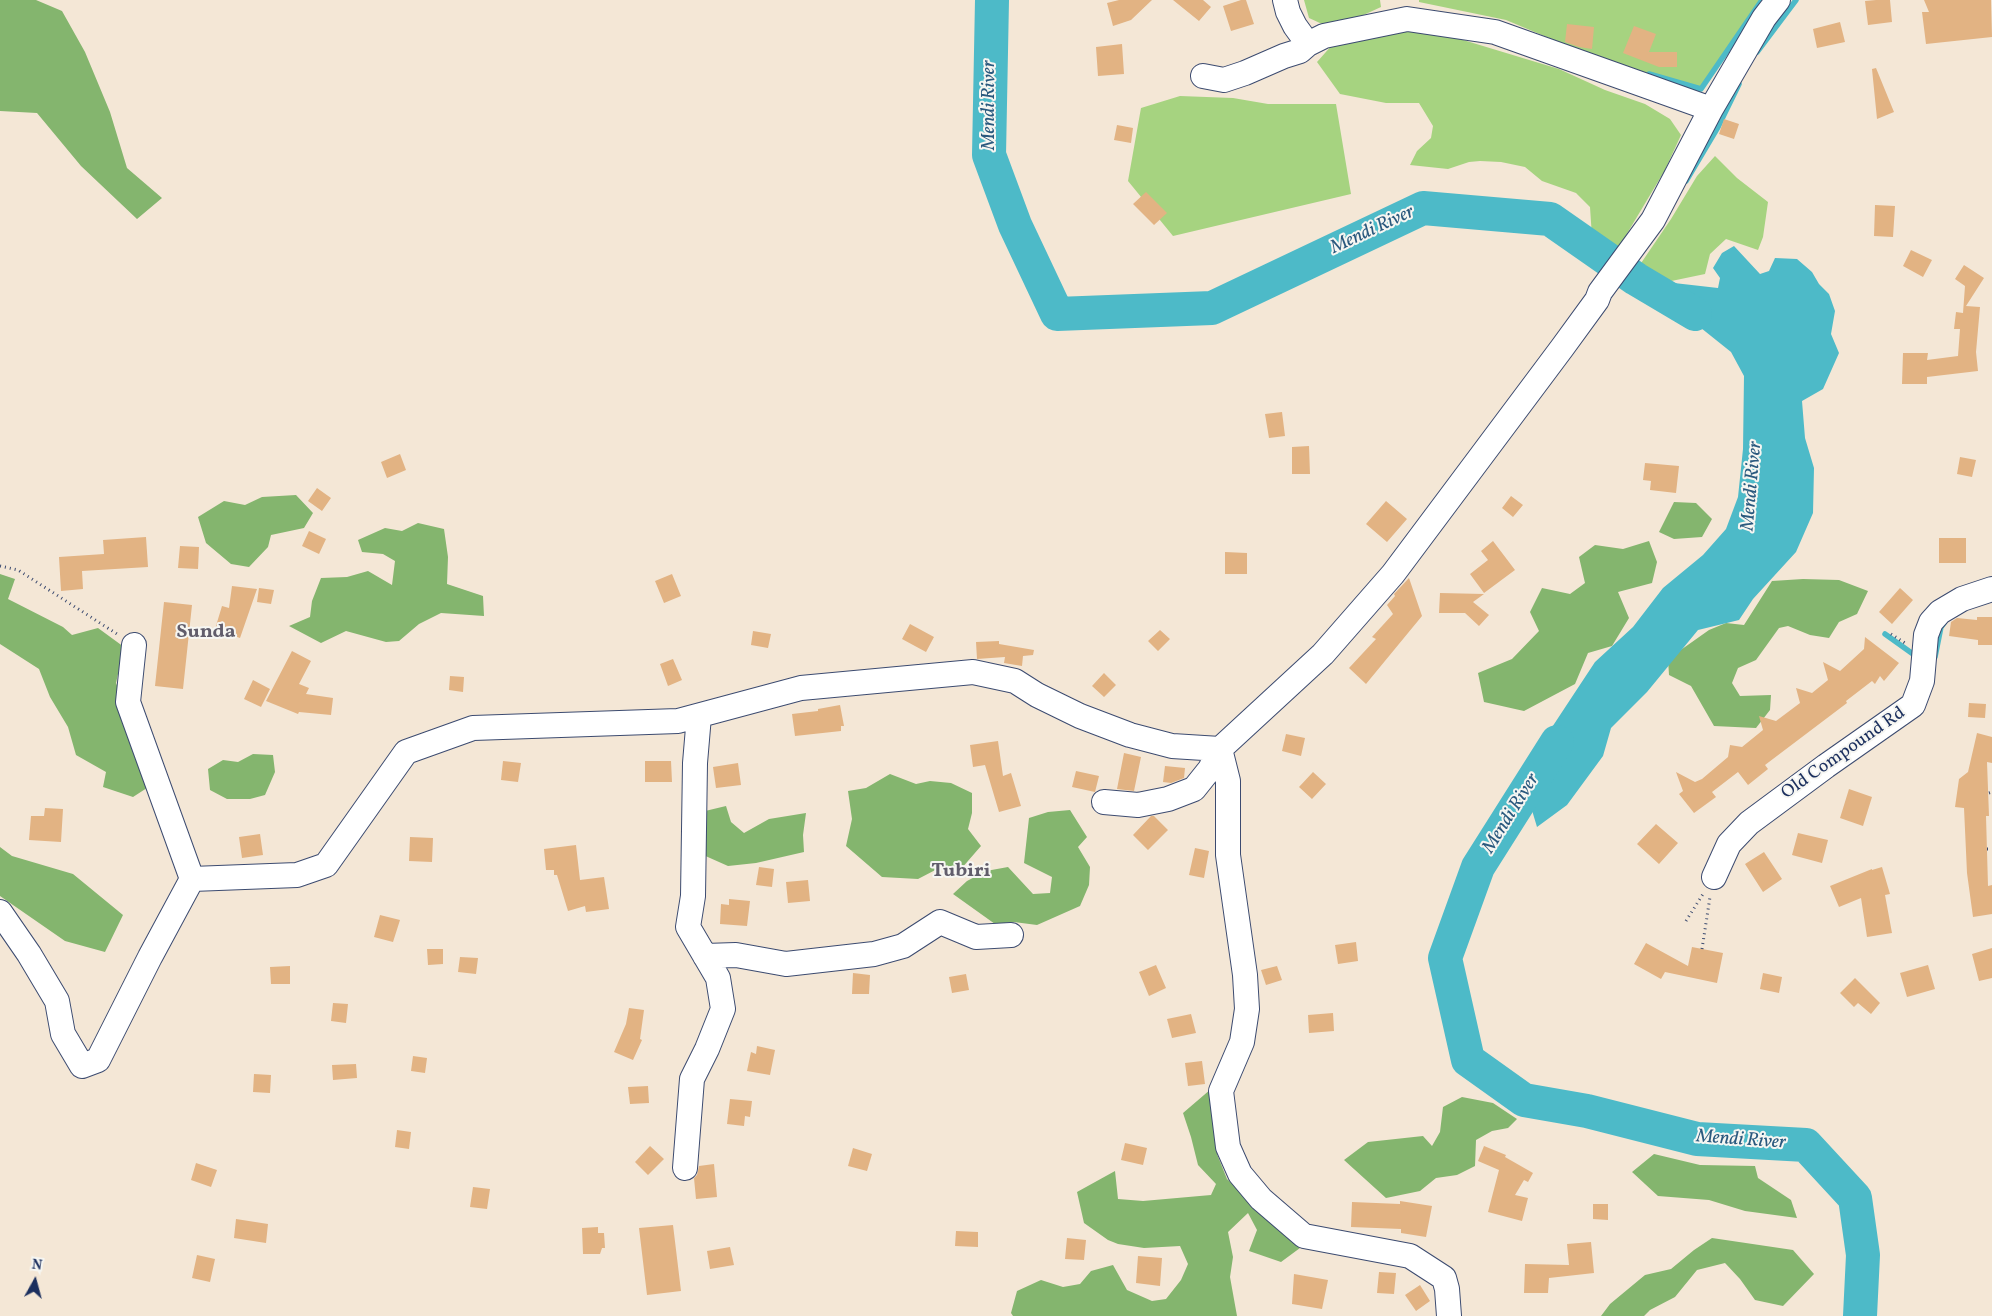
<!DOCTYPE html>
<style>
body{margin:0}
#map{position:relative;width:1992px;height:1316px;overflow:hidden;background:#f4e7d6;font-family:Vollkorn,serif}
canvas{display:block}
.north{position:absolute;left:10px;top:1256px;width:50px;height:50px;-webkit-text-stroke:4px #f6f6f2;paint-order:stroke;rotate:7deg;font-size:14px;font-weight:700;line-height:20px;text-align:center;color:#1b2f5e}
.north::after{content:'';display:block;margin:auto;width:18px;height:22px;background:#1b2f5e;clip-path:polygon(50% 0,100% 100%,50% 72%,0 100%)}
</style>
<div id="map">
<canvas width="1992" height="1316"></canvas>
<div class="north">N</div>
</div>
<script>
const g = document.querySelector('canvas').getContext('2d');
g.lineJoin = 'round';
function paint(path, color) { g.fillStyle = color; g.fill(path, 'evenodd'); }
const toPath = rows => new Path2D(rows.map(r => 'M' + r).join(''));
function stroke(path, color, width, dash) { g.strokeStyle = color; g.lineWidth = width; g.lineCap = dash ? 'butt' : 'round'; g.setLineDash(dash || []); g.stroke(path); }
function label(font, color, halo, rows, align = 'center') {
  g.font = font + ' Vollkorn,serif'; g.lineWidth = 4; g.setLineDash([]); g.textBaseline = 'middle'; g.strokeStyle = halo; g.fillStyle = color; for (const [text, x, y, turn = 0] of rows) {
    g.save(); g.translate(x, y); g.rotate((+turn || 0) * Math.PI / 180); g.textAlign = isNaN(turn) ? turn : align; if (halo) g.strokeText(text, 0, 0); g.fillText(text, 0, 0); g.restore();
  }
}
paint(toPath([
 [1304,0,1380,0,1381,7,1333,29,1309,18],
 [1419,0,1762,0,1701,89,1611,64,1506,20,1419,2],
 [1407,28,1450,36,1559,69,1605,90,1645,104,1670,119,1681,135,1665,170,1616,252,1598,259,1592,237,1590,207,1576,193,1542,181,1525,167,1501,162,1480,161,1469,162,1448,169,1410,165,1417,151,1431,138,1433,126,1419,103,1386,103,1340,94,1317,62,1333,44],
 [1180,96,1233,98,1268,104,1336,104,1351,194,1173,236,1128,181,1141,108],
 [1715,156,1737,178,1768,202,1763,237,1758,250,1726,239,1710,254,1705,274,1657,284,1635,272,1671,219,1697,176]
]), '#a6d380');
paint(toPath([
 [0,0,36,0,62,11,85,52,110,112,127,168,162,198,137,219,81,166,37,113,0,111],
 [296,495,313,513,304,528,271,535,268,547,249,567,231,564,206,543,198,517,224,501,245,505,262,497],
 [1674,502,1696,503,1712,519,1702,537,1674,539,1659,532],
 [418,523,444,529,448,557,447,584,483,596,484,616,441,613,419,624,399,641,386,642,346,631,321,643,289,626,310,617,312,601,321,578,347,577,368,571,392,585,395,561,383,554,362,552,358,540,385,528,402,531],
 [1649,541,1657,562,1652,583,1618,592,1629,618,1612,646,1588,653,1575,684,1524,711,1484,702,1478,673,1512,659,1539,631,1530,612,1542,588,1570,594,1585,583,1579,557,1595,545,1623,549],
 [0,574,15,579,8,599,63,627,72,635,98,628,124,647,116,683,141,748,150,786,133,797,103,787,106,772,76,755,68,727,50,697,39,669,0,644],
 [1803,579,1839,580,1868,591,1857,614,1839,622,1829,638,1810,635,1788,626,1779,628,1756,660,1738,668,1732,683,1740,696,1771,695,1770,710,1756,728,1714,726,1691,686,1669,675,1668,659,1709,630,1726,623,1744,625,1772,581],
 [253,754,273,755,275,772,265,795,250,799,227,799,210,790,208,769,223,760,238,762],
 [890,774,916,784,930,781,951,783,972,793,972,813,968,829,981,846,954,877,943,866,918,879,882,877,846,846,852,819,848,791,866,788],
 [726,806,731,822,744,833,769,819,806,813,803,835,804,852,756,863,728,866,701,854,701,812],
 [1070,810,1087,837,1078,847,1090,867,1089,885,1080,906,1037,925,1014,922,995,924,953,894,967,881,986,871,1008,867,1033,894,1050,893,1052,877,1024,863,1029,818,1048,812],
 [0,847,12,856,73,874,123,915,105,952,65,941,0,896],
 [1211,1089,1216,1116,1217,1154,1227,1179,1300,1248,1281,1262,1249,1251,1257,1230,1248,1213,1228,1232,1233,1257,1230,1277,1237,1316,1013,1316,1011,1313,1017,1291,1041,1280,1063,1287,1080,1284,1091,1271,1113,1265,1127,1290,1152,1301,1166,1299,1181,1280,1188,1264,1180,1246,1144,1248,1118,1244,1108,1240,1084,1223,1077,1192,1115,1171,1118,1199,1143,1201,1211,1195,1216,1184,1198,1165,1191,1137,1183,1113],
 [1462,1097,1493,1103,1517,1119,1508,1128,1492,1131,1476,1140,1475,1166,1457,1175,1436,1178,1420,1191,1386,1198,1344,1160,1368,1142,1423,1136,1432,1146,1440,1132,1443,1107],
 [1654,1154,1700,1165,1755,1166,1758,1178,1791,1200,1797,1218,1745,1211,1709,1200,1658,1196,1632,1172],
 [1712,1238,1793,1250,1814,1274,1783,1306,1755,1300,1740,1279,1725,1263,1697,1270,1675,1297,1650,1310,1644,1316,1601,1316,1610,1304,1645,1275,1671,1269,1694,1250]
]), '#84b56e');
paint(toPath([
 [1734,246,1760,274,1769,271,1775,258,1797,259,1812,272,1819,284,1829,294,1835,311,1831,334,1839,353,1823,389,1802,401,1805,438,1814,468,1813,513,1796,552,1753,599,1739,620,1698,630,1647,692,1611,728,1603,756,1567,805,1537,827,1531,807,1535,753,1595,662,1633,627,1663,588,1703,555,1726,529,1738,497,1743,449,1744,376,1731,352,1691,320,1641,298,1674,283,1718,288,1720,278,1713,268,1722,253]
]), '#4dbac8');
stroke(toPath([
 [1757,52,1796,0],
 [1649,74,1701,89,1762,0],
 [1686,181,1718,127,1739,84],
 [1885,634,1913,654],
 [1935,657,1941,627,1944,623]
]), '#4dbac8', 5.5);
stroke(toPath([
 [992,0,989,155,1015,225,1057,314,1212,308,1423,208,1550,219,1636,279,1695,314],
 [1557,742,1478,867,1445,958,1468,1060,1524,1100,1587,1111,1697,1139,1806,1145,1855,1198,1863,1255,1860,1316]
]), '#4dbac8', 34);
paint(toPath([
 [1119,0,1152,0,1131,20,1113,26,1107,3],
 [1173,0,1203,0,1211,7,1199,21],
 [1241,0,1246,0,1254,24,1231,31,1223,6],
 [1876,0,1890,0,1892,22,1868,25,1865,1],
 [1924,0,1991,0,1992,37,1926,44,1922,12,1929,12],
 [1840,22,1845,42,1817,48,1813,29],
 [1567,24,1594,27,1592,49,1579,47,1565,42],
 [1634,26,1656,34,1649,52,1677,52,1677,67,1659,67,1623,53],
 [1122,44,1124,74,1098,76,1096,47],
 [1876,68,1894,112,1877,119,1872,69],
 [1724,119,1739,124,1734,139,1719,134],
 [1117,125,1133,128,1131,143,1114,140],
 [1146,192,1167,213,1154,225,1133,204],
 [1875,205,1895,206,1893,237,1874,236],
 [1911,250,1932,260,1923,277,1903,266],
 [1964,265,1984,278,1966,306,1980,307,1976,352,1978,371,1927,377,1927,384,1902,384,1903,353,1928,353,1927,360,1958,356,1960,329,1954,329,1956,312,1963,313,1965,286,1955,279],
 [1282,412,1285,436,1269,438,1265,414],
 [1309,446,1310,474,1292,474,1292,447],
 [400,454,406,470,387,478,381,462],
 [1960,457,1976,460,1972,477,1957,474],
 [1645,463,1679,466,1676,493,1650,490,1651,481,1643,480],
 [317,488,331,498,322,511,308,501],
 [1511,496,1523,505,1513,517,1502,508],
 [1386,501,1407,519,1387,542,1366,524],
 [309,531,326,539,319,554,302,546],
 [146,537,148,567,82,571,83,589,61,591,59,557,104,554,103,540],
 [1939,538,1966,538,1966,563,1939,563],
 [1493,541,1515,570,1484,593,1470,574,1488,560,1481,551],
 [180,546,199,547,198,569,178,568],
 [1225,552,1247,553,1247,574,1225,574],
 [672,574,681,596,664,603,655,581],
 [1409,578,1422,616,1366,684,1349,668,1376,639,1372,637,1393,614,1387,605,1395,596,1394,594],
 [232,586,257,589,240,638,215,629,222,606,229,608],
 [259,588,274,590,271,604,257,602],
 [1900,588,1913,600,1892,624,1879,612],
 [1440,593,1484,594,1473,602,1489,615,1479,626,1465,613,1439,613],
 [164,602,192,605,183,689,155,686],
 [1977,617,1992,617,1992,645,1978,645,1978,640,1949,636,1951,622,1957,618,1977,620],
 [910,624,934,637,926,652,902,639],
 [1160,630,1170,639,1158,651,1148,641],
 [753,631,771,634,768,648,751,645],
 [1865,637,1899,663,1884,681,1880,676,1875,684,1872,681,1846,701,1847,703,1765,765,1768,769,1748,785,1738,772,1712,792,1716,797,1694,813,1679,794,1683,791,1676,772,1695,782,1702,779,1728,757,1730,745,1742,747,1763,730,1759,716,1776,721,1800,703,1796,688,1812,693,1828,680,1823,662,1840,671,1864,649],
 [999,641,999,644,1034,650,1033,655,1023,656,1022,666,1004,663,1005,657,977,659,976,642],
 [292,651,311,661,299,684,309,688,306,694,333,698,331,715,299,712,298,714,266,701],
 [673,659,682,680,668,686,660,664],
 [1104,673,1116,685,1104,697,1092,686],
 [450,676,464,677,463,692,449,690],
 [253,680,270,689,261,707,244,699],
 [1969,703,1986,704,1985,718,1968,717],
 [840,705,844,726,841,726,841,731,795,736,792,714,818,711,818,709],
 [1977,733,1992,737,1992,763,1987,762,1989,816,1986,816,1988,886,1992,885,1992,914,1973,917,1967,873,1964,808,1955,807,1959,779,1968,772],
 [1286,734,1305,738,1301,756,1282,751],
 [998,741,1003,776,1011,773,1021,806,999,812,985,765,973,767,970,745],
 [1124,753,1141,757,1134,791,1117,789],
 [503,761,521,763,518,782,501,780],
 [645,761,671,761,672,782,645,782],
 [738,763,741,785,716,788,713,767],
 [1165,766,1185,768,1184,778,1171,783,1163,782],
 [1076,771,1099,776,1095,792,1072,787],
 [1313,772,1326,784,1312,799,1299,787],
 [1849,789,1872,797,1863,826,1840,818],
 [45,808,63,809,61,842,29,840,31,816,44,816],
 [1151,816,1154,816,1168,830,1148,850,1133,835],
 [1656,824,1678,843,1659,864,1637,844],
 [1798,833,1828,840,1822,863,1792,855],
 [260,834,263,855,242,858,239,837],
 [410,837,433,838,432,862,409,861],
 [576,845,580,880,604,877,609,909,586,912,585,906,568,911,557,875,554,875,554,870,546,870,544,849],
 [1195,848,1209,851,1204,878,1189,875],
 [1764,852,1782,879,1763,892,1745,864],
 [759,867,774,869,772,887,756,885],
 [1882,867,1890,894,1885,895,1892,933,1867,937,1861,898,1839,907,1830,886,1872,869,1872,870],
 [808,880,810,901,788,903,786,882],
 [729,899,750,901,747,926,720,924,721,904,729,905],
 [380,915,400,920,393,942,374,937],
 [1356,942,1358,961,1338,964,1335,945],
 [1646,943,1688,966,1692,947,1723,953,1717,983,1665,972,1661,979,1634,964],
 [1992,948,1992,978,1979,981,1972,954],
 [427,949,443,949,443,964,428,965],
 [460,957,478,958,476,974,458,972],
 [1156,965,1166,988,1149,996,1139,972],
 [1928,965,1935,989,1907,997,1900,973],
 [290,966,290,984,271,984,270,967],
 [1277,966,1282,980,1266,985,1261,970],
 [853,973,870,975,869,994,852,994],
 [1763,973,1782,977,1779,993,1760,989],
 [966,974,969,990,952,993,949,977],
 [1855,978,1880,1003,1871,1014,1858,1003,1854,1007,1840,993],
 [333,1003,348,1004,346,1023,331,1021],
 [629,1008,644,1010,640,1039,642,1040,633,1060,614,1052,626,1024],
 [1333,1013,1334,1031,1309,1033,1308,1015],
 [1191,1014,1196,1033,1172,1038,1167,1019],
 [757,1046,775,1050,770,1075,747,1071,751,1052,756,1054],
 [413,1056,427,1058,425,1073,411,1071],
 [1202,1061,1205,1084,1188,1086,1185,1063],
 [356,1064,357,1078,333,1080,332,1065],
 [254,1074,271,1075,270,1093,253,1092],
 [648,1086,649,1103,630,1104,628,1087],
 [730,1099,752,1101,750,1117,745,1116,744,1126,727,1124],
 [397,1130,411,1132,409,1149,395,1147],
 [1125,1143,1147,1148,1143,1165,1121,1160],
 [650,1146,664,1159,648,1175,635,1162],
 [1484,1146,1506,1155,1505,1157,1533,1173,1528,1182,1524,1180,1515,1195,1528,1198,1522,1221,1488,1212,1499,1170,1478,1161],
 [853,1148,872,1154,867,1171,848,1166],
 [196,1163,217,1170,211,1187,191,1180],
 [714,1164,717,1197,696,1199,694,1178,697,1175,699,1166],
 [473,1187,490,1189,487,1209,470,1207],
 [1400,1201,1432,1206,1426,1237,1401,1233,1401,1229,1351,1227,1352,1202,1400,1204],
 [1593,1204,1608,1204,1608,1220,1593,1219],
 [236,1219,268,1224,266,1243,234,1238],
 [673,1225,681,1291,647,1295,639,1228],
 [598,1227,598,1233,604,1233,605,1248,602,1248,600,1254,583,1254,582,1228],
 [956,1231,978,1232,978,1247,955,1246],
 [1067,1238,1086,1240,1084,1260,1065,1259],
 [1591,1242,1594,1273,1549,1278,1548,1293,1524,1293,1525,1264,1569,1265,1567,1244],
 [730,1247,734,1265,710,1269,707,1251],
 [197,1255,215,1259,210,1282,192,1278],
 [1138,1256,1162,1258,1160,1286,1136,1283],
 [1379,1272,1396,1273,1394,1294,1377,1293],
 [1294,1274,1328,1280,1322,1309,1292,1304],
 [1420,1285,1430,1301,1416,1311,1405,1295]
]), '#e2b383');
const minor = toPath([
 [1285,0,1288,12,1295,26,1308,44],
 [1203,76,1224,80,1245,73,1284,56,1300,51,1308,44,1324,36,1407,19,1495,32,1711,109],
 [134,645,128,702,192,879,297,875,326,865,406,752,473,728,678,721,801,688,973,672,1015,681,1037,695,1080,716,1130,735,1172,746,1220,749,1210,769,1194,789,1168,799,1138,805,1104,802],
 [1714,877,1729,844,1749,823,1826,766,1913,705,1922,681,1926,635,1931,622,1940,612,1962,599,1992,589],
 [0,912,29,954,57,1001,63,1034,82,1066,98,1060,150,957,192,879],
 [705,956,736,955,786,964,874,954,903,946,940,922,976,937,1011,935],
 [685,1168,692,1079,707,1049,723,1009,718,978,688,927,693,896,695,763,699,716],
 [1449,1316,1447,1289,1444,1278,1410,1256,1304,1236,1261,1199,1240,1174,1228,1147,1221,1091,1242,1042,1247,1009,1245,975,1228,855,1228,781,1220,749,1323,654,1393,574,1562,348,1597,300,1600,292,1653,220,1711,109,1764,18,1778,0]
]);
stroke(minor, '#3c4b70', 26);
stroke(toPath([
 [0,566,18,570,117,634],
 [1891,634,1905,643],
 [1989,793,1992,792],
 [1987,849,1992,849],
 [1686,921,1703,894],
 [1702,949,1710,897]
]), '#3c4b70', 3, [1, 4]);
stroke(minor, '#fff', 24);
label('18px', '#1b2f5e', '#f6f6f2', [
 ["Old Compound Rd",1844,754,-35]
]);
label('italic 19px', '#2a597e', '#f6f6f2', [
 ["Mendi River",991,105,-90],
 ["Mendi River",1373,231,-25],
 ["Mendi River",1753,486,-85],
 ["Mendi River",1512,814,-58],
 ["Mendi River",1741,1141,4]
]);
label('bold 20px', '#615d6b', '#f6f6f2', [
 ["Sunda",206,633],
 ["Tubiri",961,872]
]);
</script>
